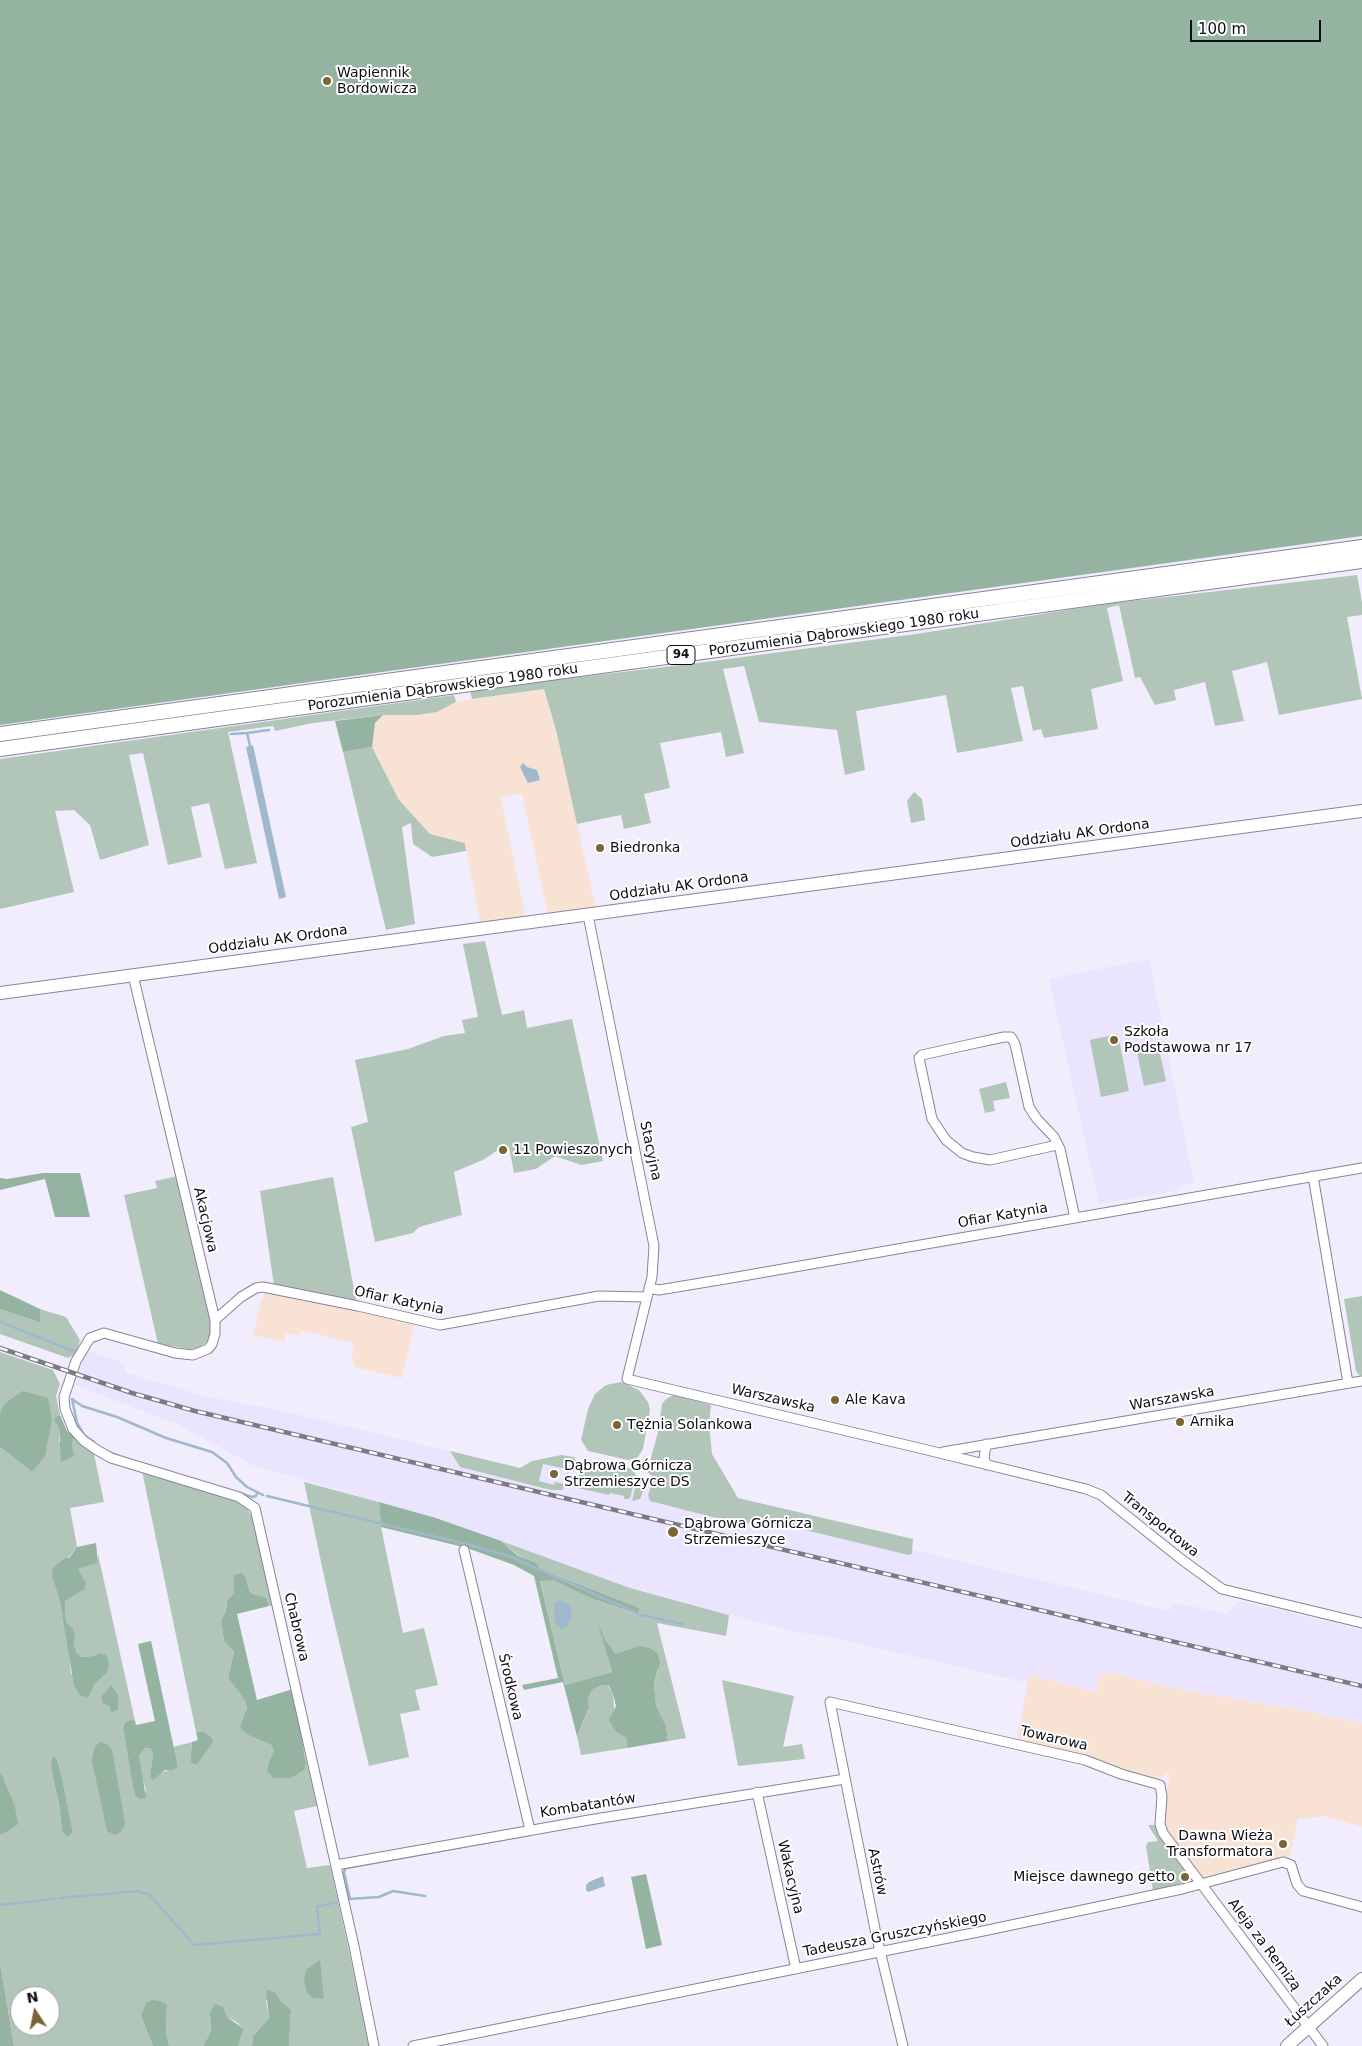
<!DOCTYPE html>
<meta charset="utf-8">
<style>
body{margin:0}
#map{position:relative;width:1362px;height:2046px;overflow:hidden;background:#f2edfd;font-family:"DejaVu Sans",sans-serif}
canvas{display:block}
.north{position:absolute;left:10px;top:1986px;width:50px;height:50px;box-sizing:border-box;background:#fff;border:1px solid #9f9ea1;border-radius:50%;rotate:349deg;font-size:14px;font-weight:700;line-height:20px;text-align:center;color:#0f0c15}
.north::after{content:'';display:block;margin:auto;width:18px;height:22px;background:#7a6635;clip-path:polygon(50% 0,100% 100%,50% 72%,0 100%)}
.scale{position:absolute;left:1190px;top:20px;width:131px;height:22px;box-sizing:border-box;border:2px solid #0f0c15;border-top:0;padding-left:6px;font-size:15px;line-height:18px;white-space:nowrap;color:#0f0c15;-webkit-text-stroke:4px #fff;paint-order:stroke}
</style>
<div id="map">
<canvas width="1362" height="2046"></canvas>
<div class="north">N</div>
<div class="scale">100 m</div>
</div>
<script>
const g = document.querySelector('canvas').getContext('2d');
g.lineJoin = 'round';
function paint(path, color) { g.fillStyle = color; g.fill(path, 'evenodd'); }
const toPath = rows => new Path2D(rows.map(r => 'M' + r).join(''));
function stroke(path, color, width, dash) { g.strokeStyle = color; g.lineWidth = width; g.lineCap = dash ? 'butt' : 'round'; g.setLineDash(dash || []); g.stroke(path); }
function label(font, color, halo, rows, align = 'center') {
  g.font = font + ' "DejaVu Sans",sans-serif'; g.lineWidth = 4; g.setLineDash([]); g.textBaseline = 'middle'; g.strokeStyle = halo; g.fillStyle = color; for (const [text, x, y, turn = 0] of rows) {
    g.save(); g.translate(x, y); g.rotate((+turn || 0) * Math.PI / 180); g.textAlign = isNaN(turn) ? turn : align; if (halo) g.strokeText(text, 0, 0); g.fillText(text, 0, 0); g.restore();
  }
}
paint(toPath([
 [544,689,556,730,596,909,548,916,522,793,501,798,526,919,481,925,465,843,430,834,399,800,372,747,375,723,383,715,417,715,437,712,456,702],
 [266,1291,358,1311,414,1325,402,1378,355,1367,352,1359,354,1347,352,1343,300,1330,299,1336,286,1333,284,1342,253,1335,261,1302],
 [1108,1672,1174,1688,1307,1711,1362,1723,1362,1827,1325,1816,1298,1819,1290,1856,1201,1879,1166,1832,1162,1815,1170,1775,1165,1774,1161,1778,1156,1779,1118,1770,1100,1761,1017,1740,1029,1675,1096,1692,1099,1675]
]), '#f7e2d4');
paint(toPath([
 [1149,959,1194,1183,1178,1187,1175,1191,1099,1204,1049,979],
 [86,1350,124,1363,126,1373,208,1397,274,1409,520,1468,532,1461,563,1458,914,1550,1169,1611,1173,1602,1226,1614,1239,1601,1362,1630,1362,1723,1307,1711,1174,1688,1108,1672,1099,1675,1096,1692,1030,1675,1028,1681,1025,1682,824,1636,792,1631,630,1588,436,1518,252,1465,177,1424,75,1385]
]), '#ebe4ff');
paint(toPath([
 [1357,575,1362,602,1362,615,1347,617,1362,699,1279,715,1267,662,1232,671,1244,721,1215,726,1205,682,1174,690,1176,700,1155,705,1140,677,1135,678,1119,605,1107,608,1123,681,1091,689,1098,729,1044,738,1041,729,1033,731,1023,686,1011,688,1023,741,957,753,946,695,856,711,865,770,845,775,837,730,759,722,744,666,723,669,744,753,726,757,721,732,660,743,670,788,644,794,651,823,624,829,621,815,577,824,556,730,544,689,472,699,470,690,698,663,916,634,1105,604],
 [454,695,456,702,437,712,417,715,383,715,313,723,275,731,273,726,228,732,257,863,225,869,209,803,191,807,202,857,168,865,143,753,129,755,149,845,100,860,90,825,74,810,55,811,74,892,0,909,0,759],
 [372,747,399,800,430,834,465,843,466,851,432,857,413,844,411,823,402,827,415,924,386,930,343,752],
 [914,792,922,799,925,820,911,823,907,801],
 [485,941,502,1015,524,1010,527,1028,572,1019,603,1161,581,1165,555,1156,536,1169,514,1173,509,1147,501,1148,483,1160,454,1172,462,1215,419,1227,413,1233,375,1242,351,1127,368,1122,355,1060,408,1049,444,1036,465,1033,462,1020,478,1017,463,944],
 [1118,1034,1129,1091,1101,1097,1090,1040],
 [1158,1044,1166,1081,1144,1086,1136,1048],
 [1006,1082,1010,1098,993,1101,995,1111,985,1113,979,1089],
 [178,1176,211,1318,212,1333,208,1340,200,1348,189,1349,158,1344,124,1195,157,1188,155,1181],
 [333,1177,358,1311,275,1292,260,1191],
 [1362,1296,1362,1375,1360,1376,1356,1371,1344,1299],
 [0,1309,41,1323,40,1309,66,1317,80,1340,76,1354,68,1358,0,1334],
 [0,1352,53,1370,60,1384,56,1396,60,1415,55,1417,54,1421,59,1427,59,1442,72,1446,74,1437,94,1454,104,1502,70,1508,77,1547,52,1577,60,1602,69,1649,71,1673,89,1693,94,1685,107,1673,96,1654,93,1656,82,1657,77,1653,74,1644,75,1637,66,1622,65,1601,84,1590,78,1569,98,1563,98,1554,135,1721,125,1722,123,1728,135,1795,146,1791,141,1773,139,1756,145,1748,150,1748,153,1754,150,1776,178,1767,173,1747,192,1742,190,1763,197,1765,212,1744,204,1732,196,1732,142,1471,237,1501,247,1508,253,1519,274,1605,269,1606,265,1598,250,1593,246,1579,235,1586,234,1593,227,1601,226,1611,221,1621,224,1641,234,1650,228,1678,244,1699,247,1708,240,1726,248,1735,271,1745,274,1750,270,1759,306,1763,305,1754,317,1806,294,1811,307,1868,330,1865,370,2046,289,2046,291,2010,281,2001,275,1992,266,2001,269,2018,253,2036,252,2046,238,2046,244,2029,235,2021,227,2017,210,2013,211,2031,203,2046,169,2046,166,2031,167,2005,141,2016,153,2046,14,2046,0,1963,0,1834,3,1834,2,1778,0,1771,0,1447,32,1472,0,1413],
 [57,1759,62,1778,73,1832,62,1831,59,1804,53,1778,51,1764],
 [20,1996,50,1996,50,2026,20,2026],
 [621,1382,639,1390,648,1402,650,1410,643,1449,638,1457,633,1459,628,1460,588,1451,581,1440,588,1409,595,1394,606,1385],
 [675,1394,711,1405,709,1424,712,1454,738,1498,913,1539,912,1554,909,1555,892,1551,793,1527,780,1528,716,1518,650,1501,648,1495,654,1477,647,1472,658,1432,662,1404,666,1399],
 [450,1451,520,1468,532,1461,561,1455,574,1457,576,1461,569,1460,567,1469,543,1464,539,1481,554,1485,555,1482,570,1485,571,1482,577,1484,582,1462,585,1459,632,1469,636,1475,630,1498,627,1499,624,1499,624,1496,610,1493,609,1495,564,1485,563,1490,551,1490,460,1467],
 [638,1476,645,1477,646,1483,640,1499,632,1501],
 [304,1482,379,1502,381,1527,403,1633,424,1628,438,1685,415,1690,420,1710,400,1714,409,1757,369,1766,330,1604],
 [501,1541,630,1588,729,1615,726,1636,657,1623,686,1738,668,1741,666,1726,656,1705,654,1683,658,1671,639,1646,617,1655,605,1639,600,1629,612,1672,565,1685,540,1580,553,1580,590,1598,636,1614,640,1608,542,1570,535,1562,519,1556],
 [722,1680,794,1696,783,1747,802,1744,805,1759,738,1766],
 [602,1685,608,1686,613,1694,616,1732,626,1738,627,1748,581,1755,577,1736,589,1709,588,1699,592,1690],
 [1148,1825,1156,1825,1186,1870,1188,1876,1185,1882,1153,1891,1146,1846,1148,1842,1158,1841]
]), '#b1c6b9');
paint(toPath([
 [0,0,1362,0,1362,536,0,725],
 [383,715,375,723,372,747,343,752,335,721],
 [43,1173,80,1173,90,1217,55,1217,45,1179,0,1190,0,1178,7,1179],
 [0,1290,40,1309,41,1323,0,1309],
 [23,1391,48,1398,52,1419,45,1456,32,1472,0,1447,0,1413,4,1404],
 [60,1415,67,1431,74,1437,72,1446,74,1456,61,1462,59,1427,54,1421,55,1417],
 [379,1502,436,1518,501,1541,518,1556,535,1562,542,1570,640,1608,637,1614,590,1598,553,1580,540,1581,565,1685,612,1672,598,1624,605,1639,616,1654,639,1646,650,1648,657,1653,660,1662,654,1683,656,1705,666,1726,668,1741,627,1748,626,1738,616,1732,609,1720,616,1706,613,1694,609,1686,602,1685,592,1690,588,1699,589,1708,577,1736,563,1682,524,1690,522,1685,558,1678,534,1576,514,1565,467,1548,381,1527],
 [96,1543,98,1563,78,1569,86,1583,84,1590,65,1601,66,1622,73,1629,75,1637,74,1644,77,1653,82,1657,93,1656,100,1653,106,1655,109,1663,107,1673,94,1685,88,1698,80,1695,74,1685,60,1602,52,1577,53,1568,65,1558,69,1558,77,1547],
 [242,1573,246,1579,250,1593,266,1598,269,1606,237,1614,257,1700,293,1689,306,1763,304,1770,291,1778,273,1778,267,1771,270,1759,274,1750,271,1745,248,1735,242,1730,240,1726,247,1708,244,1699,228,1678,234,1651,224,1641,221,1621,226,1611,227,1601,234,1593,234,1575],
 [151,1641,178,1767,173,1770,165,1770,153,1780,150,1776,153,1754,150,1748,145,1748,139,1756,146,1798,140,1799,135,1795,133,1786,123,1728,125,1722,132,1720,135,1721,136,1725,155,1721,138,1644],
 [111,1685,118,1695,118,1709,111,1713,110,1707,103,1703,101,1697],
 [196,1732,204,1732,213,1739,212,1744,197,1765,190,1763,192,1742,198,1740],
 [99,1742,107,1744,112,1750,116,1772,125,1823,122,1831,115,1835,107,1831,92,1761,94,1749],
 [53,1756,57,1759,62,1778,73,1832,67,1837,62,1831,59,1804,53,1778,51,1764],
 [0,1771,15,1807,18,1824,3,1834,0,1834],
 [646,1874,662,1945,646,1949,631,1877],
 [320,1960,324,1999,313,1998,307,1992,304,1981,306,1970],
 [0,1963,14,2046,0,2046],
 [266,1990,275,1992,281,2001,291,2010,289,2046,252,2046,253,2036,269,2018],
 [152,2000,160,2001,167,2005,166,2031,169,2046,153,2046,141,2016,146,2003],
 [215,2004,223,2007,227,2017,244,2029,238,2046,203,2046,211,2031,210,2013]
]), '#95b3a1');
paint(toPath([
 [253,745,286,897,279,899,246,747],
 [523,763,527,767,537,770,540,780,528,783,520,767],
 [561,1601,570,1605,572,1617,566,1628,561,1629,555,1623,554,1605,556,1602],
 [603,1876,605,1886,588,1892,586,1890,586,1885,589,1882]
]), '#9fb8ce');
stroke(toPath([
 [247,733,269,730],
 [231,734,247,733,250,746],
 [0,1322,73,1351],
 [72,1399,77,1423,84,1435,94,1442],
 [72,1399,82,1406,117,1417,166,1438,212,1452,227,1463,236,1477,247,1487,263,1495],
 [107,1451,120,1457],
 [240,1493,252,1497,256,1496,257,1493],
 [267,1496,466,1544,509,1556,641,1615,683,1624],
 [60,1898,138,1891,149,1894,194,1945,320,1934,317,1907,337,1902],
 [349,1899,379,1897,393,1891,425,1896],
 [350,1899,344,1872,346,1868,529,1835],
 [0,1905,54,1899]
]), '#9fb8ce', 2.5);
const street = toPath([
 [588,915,654,1246,652,1277,627,1379,919,1448,1086,1489,1101,1495,1181,1559,1222,1589,1362,1623],
 [133,975,215,1320,215,1334,212,1344,208,1349,193,1355,175,1353,104,1333,90,1338,76,1361,64,1397,65,1409,73,1429,84,1441,97,1450,111,1458,239,1497,255,1508,354,1946,374,2046],
 [1057,1145,990,1160,973,1157,962,1153,946,1140,932,1119,919,1058,922,1055,967,1045,1004,1037,1011,1037,1015,1044,1029,1107,1037,1119,1054,1137,1060,1149,1075,1218],
 [1313,1176,1348,1383],
 [649,1288,659,1290,737,1277,1362,1168],
 [215,1320,241,1297,256,1288,263,1287,358,1306,440,1325,599,1296,647,1297],
 [986,1444,984,1459,987,1465],
 [943,1452,1362,1381],
 [464,1550,530,1830],
 [757,1792,796,1969],
 [336,1865,589,1820,845,1779],
 [413,2046,988,1930,1182,1889,1283,1862,1291,1865,1297,1884,1303,1891,1362,1907],
 [903,2046,876,1934,830,1702,1085,1760,1121,1774,1160,1785,1162,1797,1160,1824,1163,1833,1323,2046]
]);
const secondary = toPath([
 [0,993,1362,811],
 [1287,2046,1362,1979]
]);
const primary = toPath([
 [0,734,1362,547],
 [0,749,1362,561]
]);
stroke(street, '#89829a', 11);
stroke(secondary, '#89829a', 14);
stroke(primary, '#89829a', 16);
stroke(street, '#fff', 9);
stroke(secondary, '#fff', 12);
stroke(primary, '#fff', 14);
const rail = toPath([
 [0,1348,132,1393,195,1411,1362,1686]
]);
stroke(rail, '#7d7985', 4.5);
stroke(rail, '#fff', 2.5, [8]);
for (const [x, y, r, color] of [
 [327,81,5,"#7a6635"],
 [600,848,5,"#7a6635"],
 [1114,1040,5,"#7a6635"],
 [503,1150,5,"#7a6635"],
 [835,1400,5,"#7a6635"],
 [1180,1422,5,"#7a6635"],
 [617,1425,5,"#7a6635"],
 [554,1474,5,"#7a6635"],
 [673,1532,6,"#7a6635"],
 [1283,1844,5,"#7a6635"],
 [1185,1877,5,"#7a6635"]
]) { const dot = new Path2D(); dot.arc(x, y, r, 0, 2 * Math.PI); g.fillStyle = color; g.fill(dot); stroke(dot, '#fff', 2); }
for (const [x, y, w] of [
 [681,655,28]
]) { const box = new Path2D(); box.roundRect(x - w / 2, y - 9.5, w, 19, 4); g.fillStyle = '#fff'; g.fill(box); stroke(box, '#0f0c15', 1); }
label('bold 12px', '#0f0c15', null, [
 ["94",681,655]
]);
label('14px', '#0f0c15', '#fff', [
 ["Wapiennik",337,73],
 ["Bordowicza",337,89],
 ["Biedronka",610,848],
 ["Szkoła",1124,1032],
 ["Podstawowa nr 17",1124,1048],
 ["11 Powieszonych",513,1150],
 ["Ale Kava",845,1400],
 ["Arnika",1190,1422],
 ["Tężnia Solankowa",627,1425],
 ["Dąbrowa Górnicza",564,1466],
 ["Strzemieszyce DS",564,1482],
 ["Dąbrowa Górnicza",684,1524],
 ["Strzemieszyce",684,1540],
 ["Dawna Wieża",1273,1836,"right"],
 ["Transformatora",1273,1852,"right"],
 ["Miejsce dawnego getto",1175,1877,"right"]
], 'left');
label('14px', '#0f0c15', '#fff', [
 ["Porozumienia Dąbrowskiego 1980 roku",844,633,-8],
 ["Porozumienia Dąbrowskiego 1980 roku",443,688,-8],
 ["Oddziału AK Ordona",1080,834,-8],
 ["Oddziału AK Ordona",679,887,-8],
 ["Oddziału AK Ordona",278,940,-8],
 ["Stacyjna",650,1151,78],
 ["Ofiar Katynia",1003,1216,-10],
 ["Akacjowa",205,1220,77],
 ["Ofiar Katynia",399,1301,12],
 ["Warszawska",773,1399,13],
 ["Warszawska",1172,1399,-10],
 ["Transportowa",1160,1525,39],
 ["Chabrowa",296,1627,77],
 ["Środkowa",510,1687,77],
 ["Towarowa",1054,1739,13],
 ["Kombatantów",588,1806,-9],
 ["Astrów",877,1872,78],
 ["Wakacyjna",790,1877,77],
 ["Tadeusza Gruszczyńskiego",895,1935,-11],
 ["Aleja za Remizą",1264,1945,53],
 ["Łuszczaka",1314,2001,-42]
]);
</script>
